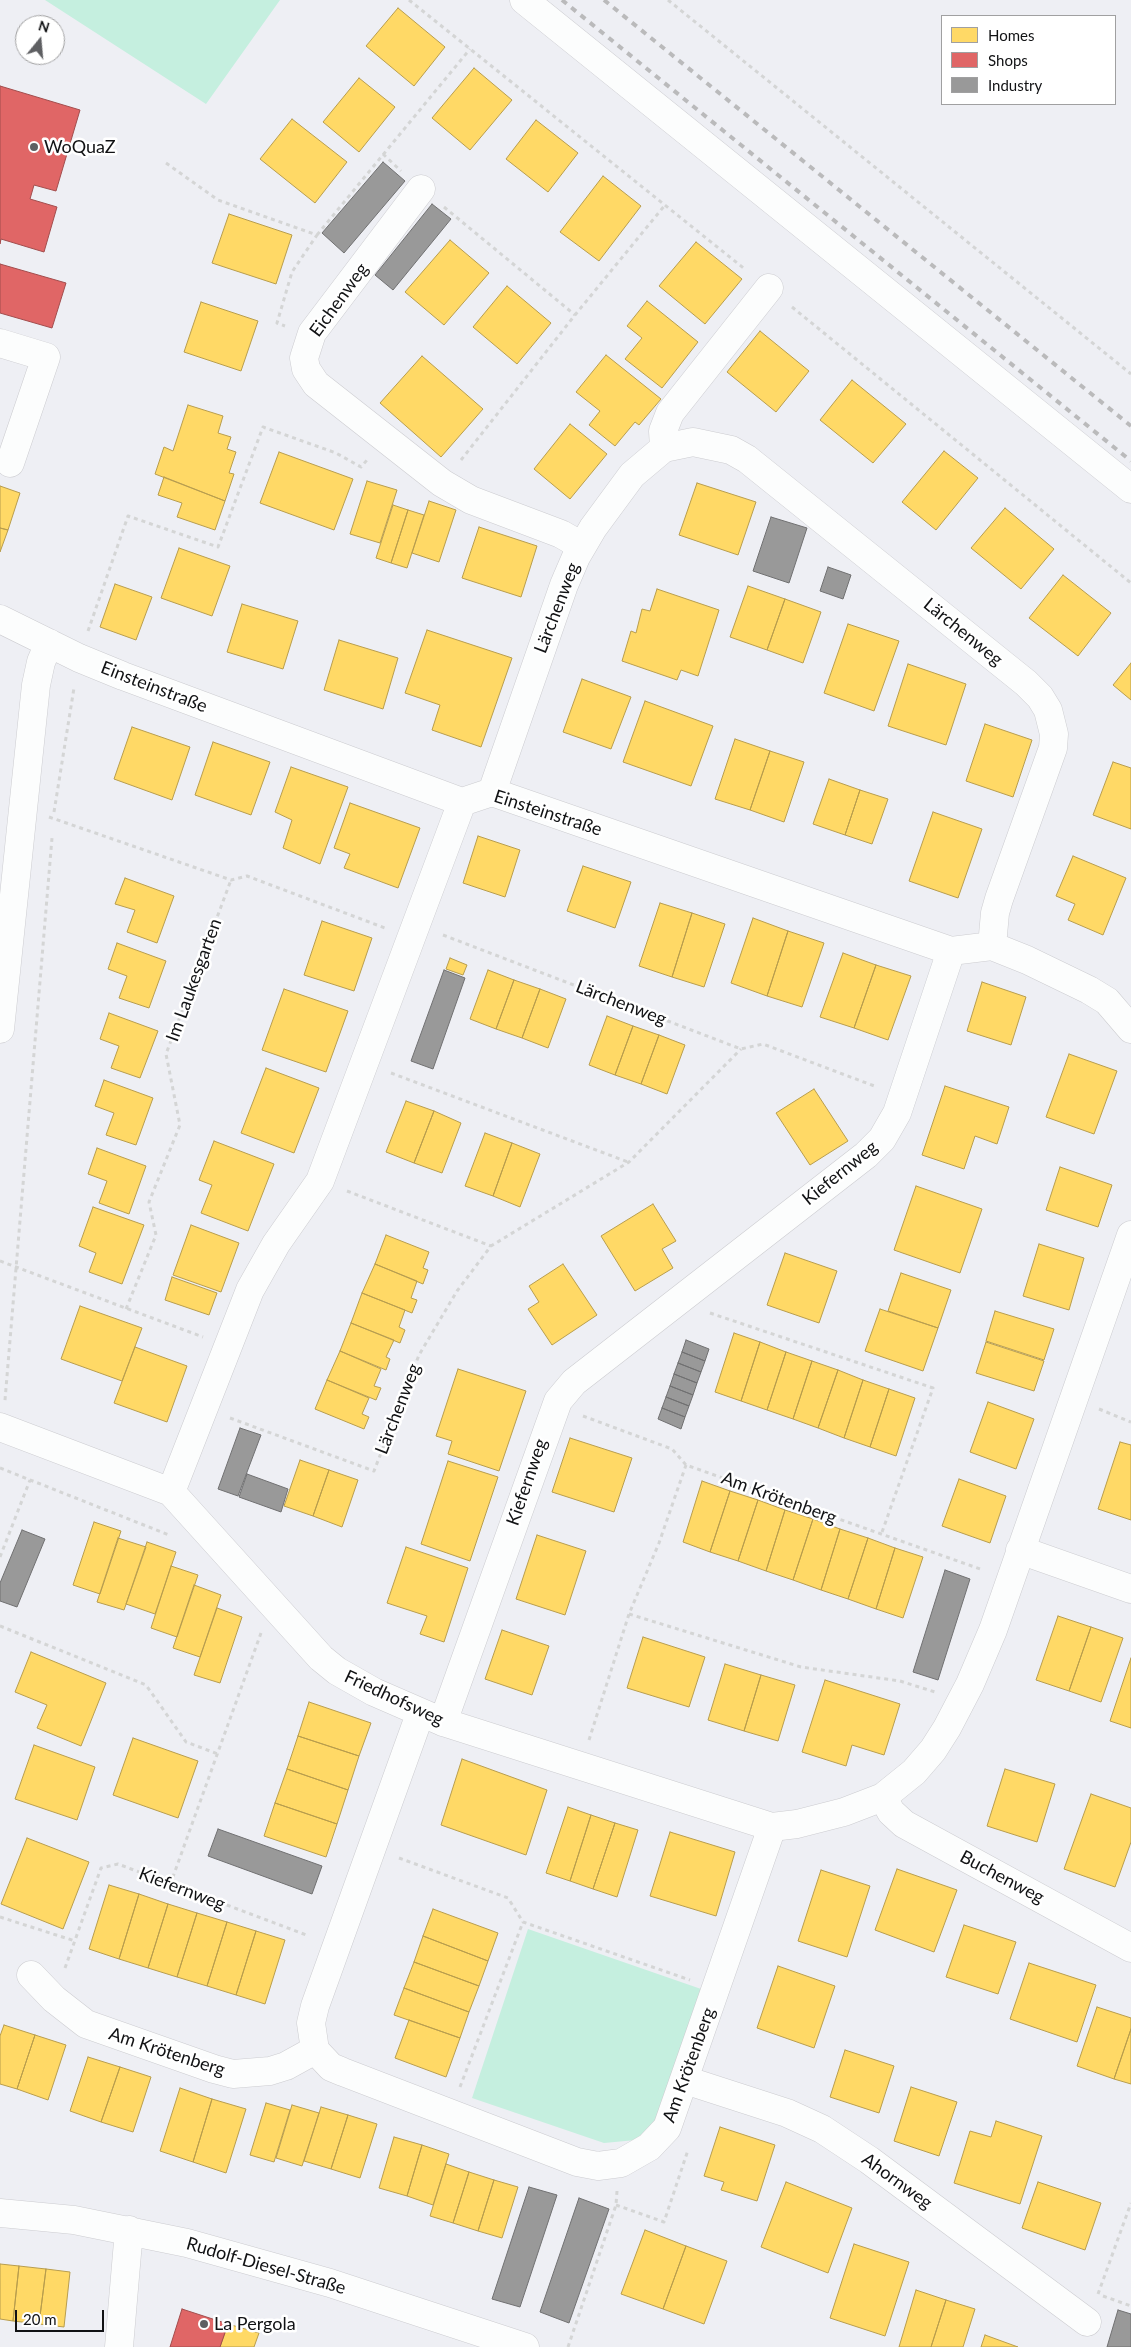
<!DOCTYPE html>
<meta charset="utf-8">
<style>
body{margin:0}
#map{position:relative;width:1131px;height:2347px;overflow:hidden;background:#eeeff4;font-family:Lato,sans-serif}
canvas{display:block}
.legend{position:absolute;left:941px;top:15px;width:175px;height:90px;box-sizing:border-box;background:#fff;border:1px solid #a0a0a1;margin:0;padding:6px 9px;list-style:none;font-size:15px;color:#111214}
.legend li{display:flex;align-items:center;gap:10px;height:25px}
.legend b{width:25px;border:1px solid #a0a0a1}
.north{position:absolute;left:15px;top:15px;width:50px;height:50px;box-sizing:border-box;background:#fff;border:1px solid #a0a0a1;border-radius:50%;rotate:17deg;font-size:14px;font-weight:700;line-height:20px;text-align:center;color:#111214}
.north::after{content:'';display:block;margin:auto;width:18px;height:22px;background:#5e5f62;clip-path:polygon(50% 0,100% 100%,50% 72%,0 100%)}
.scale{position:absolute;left:15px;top:2310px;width:89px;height:22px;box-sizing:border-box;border:2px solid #111214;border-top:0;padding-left:6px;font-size:15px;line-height:18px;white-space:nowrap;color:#111214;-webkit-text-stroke:4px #fff;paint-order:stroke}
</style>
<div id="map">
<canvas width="1131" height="2347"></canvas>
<ul class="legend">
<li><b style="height:14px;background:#ffd966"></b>Homes</li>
<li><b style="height:14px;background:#e06666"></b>Shops</li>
<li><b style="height:14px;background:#999"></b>Industry</li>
</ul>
<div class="north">N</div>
<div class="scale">20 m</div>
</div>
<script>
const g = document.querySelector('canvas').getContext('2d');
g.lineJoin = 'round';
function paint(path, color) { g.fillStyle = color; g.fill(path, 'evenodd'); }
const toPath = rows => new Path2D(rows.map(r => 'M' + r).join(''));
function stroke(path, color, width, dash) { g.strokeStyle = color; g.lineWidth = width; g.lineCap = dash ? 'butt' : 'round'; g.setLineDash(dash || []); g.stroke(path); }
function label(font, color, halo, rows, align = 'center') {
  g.font = font + ' Lato,sans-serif'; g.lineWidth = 5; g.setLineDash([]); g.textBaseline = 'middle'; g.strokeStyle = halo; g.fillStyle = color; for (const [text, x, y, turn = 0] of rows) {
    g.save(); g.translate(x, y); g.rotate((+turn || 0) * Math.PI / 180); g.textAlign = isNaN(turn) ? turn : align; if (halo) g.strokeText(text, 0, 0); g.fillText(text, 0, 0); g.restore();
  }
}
paint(toPath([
 [45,0,280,0,206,104],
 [528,1929,704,1990,663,2118,636,2140,604,2143,472,2098]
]), '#c5efdf');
const homes = toPath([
 [398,8,445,47,414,86,366,46,398,8],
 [474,68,512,100,470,150,432,118,474,68],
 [359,78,395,107,359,152,323,122,359,78],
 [292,119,347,162,315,203,260,159,292,119],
 [536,120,578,153,548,192,506,159,536,120],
 [603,176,641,206,599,261,560,232,603,176],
 [229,214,292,235,276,284,212,263,229,214],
 [450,240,489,273,444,325,405,292,450,240],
 [696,242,742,279,705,324,659,286,696,242],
 [507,286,551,323,517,364,473,327,507,286],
 [647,301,698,342,662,388,625,359,642,338,627,326,647,301],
 [201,302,258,321,241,371,184,352,201,302],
 [760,331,809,371,776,412,727,372,760,331],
 [606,355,661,399,639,425,635,422,615,446,589,425,600,411,576,392,606,355],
 [422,356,483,409,441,457,380,403,422,356],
 [852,380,906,424,873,463,820,420,852,380],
 [188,405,223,416,218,433,231,437,227,449,236,452,229,473,234,474,225,501,155,474,164,447,173,451,188,405],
 [570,424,607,454,570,499,534,469,570,424],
 [944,451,978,478,936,530,902,502,944,451],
 [279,452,353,479,334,530,260,503,279,452],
 [164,477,225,501,215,530,177,517,182,503,158,495,164,477],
 [367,481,397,490,380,543,350,534,367,481],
 [697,483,756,502,738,555,679,535,697,483],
 [0,486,20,493,8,530,0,528,0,486],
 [429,501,456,510,439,562,412,553,429,501],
 [393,505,408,510,391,563,376,558,393,505],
 [1005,508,1054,549,1021,589,971,548,1005,508],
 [408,510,424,515,407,568,391,563,408,510],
 [479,527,537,546,521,597,462,578,479,527],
 [0,528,8,530,0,552,0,528],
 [179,548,230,566,212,616,161,598,179,548],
 [1063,575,1111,613,1078,656,1029,618,1063,575],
 [115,584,152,597,136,640,100,627,115,584],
 [748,586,785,599,767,650,730,637,748,586],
 [657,589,719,610,698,676,681,670,677,680,622,661,631,631,636,633,642,609,650,611,657,589],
 [785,599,821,612,803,663,767,650,785,599],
 [242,604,298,621,283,669,227,652,242,604],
 [848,624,899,641,874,711,824,693,848,624],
 [427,630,512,658,481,747,432,730,440,705,405,693,427,630],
 [339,640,398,658,383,709,324,690,339,640],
 [1131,663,1131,700,1113,685,1131,663],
 [908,664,966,684,946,745,888,726,908,664],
 [582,679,631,697,611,749,563,732,582,679],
 [645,701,713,726,691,786,623,762,645,701],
 [985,724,1032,740,1013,797,966,781,985,724],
 [132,727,190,747,172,800,114,779,132,727],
 [735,739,770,751,750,810,715,799,735,739],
 [213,742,270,762,251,815,195,795,213,742],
 [770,751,804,762,784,822,750,810,770,751],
 [1113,762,1131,768,1131,829,1093,815,1113,762],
 [291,767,348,787,320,864,283,848,292,820,275,812,291,767],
 [829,779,860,790,845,835,813,824,829,779],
 [860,790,888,799,872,844,845,835,860,790],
 [350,803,420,828,398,888,344,868,350,854,334,848,350,803],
 [933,812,982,829,958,898,909,881,933,812],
 [478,836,520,850,505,897,463,883,478,836],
 [1073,856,1126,878,1103,935,1068,920,1075,904,1056,896,1073,856],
 [583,866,631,882,615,928,567,911,583,866],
 [125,878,174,896,157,943,127,932,135,910,115,904,125,878],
 [660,903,692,913,672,977,639,966,660,903],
 [692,913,725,924,704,987,672,977,692,913],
 [753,918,788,931,767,996,731,983,753,918],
 [322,921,372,938,354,991,304,975,322,921],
 [788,931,824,943,802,1007,767,996,788,931],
 [117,943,166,961,149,1008,119,998,127,976,108,969,117,943],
 [843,953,876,965,854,1028,820,1017,843,953],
 [450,958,467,965,463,975,446,969,450,958],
 [876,965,911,976,888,1040,854,1028,876,965],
 [488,970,514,980,496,1029,470,1019,488,970],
 [514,980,540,989,522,1038,496,1029,514,980],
 [982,982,1026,997,1011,1045,967,1031,982,982],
 [284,989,348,1011,326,1072,262,1050,284,989],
 [540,989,566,999,548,1048,522,1038,540,989],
 [109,1013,158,1031,140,1078,111,1068,119,1046,100,1039,109,1013],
 [607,1016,633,1026,615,1075,589,1065,607,1016],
 [633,1026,659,1035,641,1084,615,1075,633,1026],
 [659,1035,685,1045,667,1094,641,1084,659,1035],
 [1069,1054,1117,1071,1094,1134,1046,1117,1069,1054],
 [266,1068,319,1088,294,1153,241,1133,266,1068],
 [104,1080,153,1098,136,1145,106,1135,114,1113,95,1106,104,1080],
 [945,1086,1009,1107,997,1144,975,1136,964,1169,922,1155,945,1086],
 [814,1089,848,1141,810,1165,776,1113,814,1089],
 [406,1101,434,1111,414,1163,386,1152,406,1101],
 [434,1111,461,1123,442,1173,414,1163,434,1111],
 [485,1133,512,1143,493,1196,465,1186,485,1133],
 [214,1141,274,1164,248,1231,201,1213,212,1185,199,1180,214,1141],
 [512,1143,540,1154,520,1207,493,1196,512,1143],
 [97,1148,146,1166,129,1214,99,1203,107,1181,88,1174,97,1148],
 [1060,1167,1112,1185,1098,1227,1046,1210,1060,1167],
 [916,1186,982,1209,960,1273,894,1250,916,1186],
 [653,1204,676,1241,662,1249,673,1268,635,1291,601,1236,653,1204],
 [93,1207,144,1225,122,1284,89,1272,96,1253,79,1246,93,1207],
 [191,1225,239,1243,221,1292,173,1275,191,1225],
 [386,1235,429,1252,423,1268,428,1270,423,1284,375,1264,386,1235],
 [1039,1244,1084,1258,1069,1310,1023,1296,1039,1244],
 [785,1253,837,1271,819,1323,767,1305,785,1253],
 [375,1264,417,1281,411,1298,417,1300,412,1313,362,1293,375,1264],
 [563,1264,597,1315,552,1345,528,1309,539,1302,529,1286,563,1264],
 [901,1273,951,1290,938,1328,888,1311,901,1273],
 [172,1277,217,1293,209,1315,165,1300,172,1277],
 [362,1293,405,1310,399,1327,405,1330,400,1343,351,1323,362,1293],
 [80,1306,142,1328,122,1381,61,1359,80,1306],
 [880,1309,938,1328,923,1371,865,1351,880,1309],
 [995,1311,1054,1329,1044,1360,986,1341,995,1311],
 [351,1323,394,1340,386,1357,390,1359,386,1370,340,1351,351,1323],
 [734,1333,760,1342,741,1401,715,1392,734,1333],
 [760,1342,786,1352,767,1410,741,1401,760,1342],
 [986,1342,1044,1361,1034,1391,976,1373,986,1342],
 [135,1347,187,1366,167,1422,114,1403,135,1347],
 [340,1351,381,1369,374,1386,381,1388,376,1400,327,1380,340,1351],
 [786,1352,812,1361,793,1419,767,1410,786,1352],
 [812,1361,838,1370,818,1428,793,1419,812,1361],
 [458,1369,526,1391,499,1471,448,1454,452,1441,436,1436,458,1369],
 [838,1370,863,1380,844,1438,818,1428,838,1370],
 [327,1380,369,1398,362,1414,369,1417,364,1429,315,1409,327,1380],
 [863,1380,889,1389,870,1447,844,1438,863,1380],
 [889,1389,915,1398,896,1456,870,1447,889,1389],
 [988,1402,1034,1419,1016,1469,970,1452,988,1402],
 [570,1438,632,1458,614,1512,552,1492,570,1438],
 [1120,1442,1131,1445,1131,1520,1098,1509,1120,1442],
 [300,1460,329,1470,313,1516,284,1506,300,1460],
 [448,1461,498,1477,470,1561,421,1544,448,1461],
 [329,1470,358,1480,342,1527,313,1516,329,1470],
 [959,1479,1006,1496,990,1543,942,1526,959,1479],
 [702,1481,730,1491,710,1552,683,1542,702,1481],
 [730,1491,758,1500,738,1561,710,1552,730,1491],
 [758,1500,785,1510,766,1571,738,1561,758,1500],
 [785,1510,813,1519,793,1580,766,1571,785,1510],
 [813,1519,840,1529,821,1590,793,1580,813,1519],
 [94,1522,121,1531,100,1594,73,1585,94,1522],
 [840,1529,868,1538,848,1599,821,1590,840,1529],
 [537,1535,586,1551,565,1615,516,1599,537,1535],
 [118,1538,146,1547,124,1610,97,1602,118,1538],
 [868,1538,895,1548,876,1609,848,1599,868,1538],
 [147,1542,176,1552,155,1614,126,1604,147,1542],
 [406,1547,468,1568,444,1642,420,1634,427,1616,387,1603,406,1547],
 [895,1548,923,1557,903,1618,876,1609,895,1548],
 [171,1566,198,1575,177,1637,151,1628,171,1566],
 [194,1585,221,1595,200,1657,173,1648,194,1585],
 [217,1608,242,1617,220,1683,194,1675,217,1608],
 [1058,1616,1091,1627,1069,1691,1036,1680,1058,1616],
 [1091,1627,1123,1638,1101,1702,1069,1691,1091,1627],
 [502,1630,549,1646,532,1695,485,1679,502,1630],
 [643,1637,705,1657,689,1707,627,1688,643,1637],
 [31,1652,106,1683,81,1746,37,1728,47,1705,15,1692,31,1652],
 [1131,1658,1131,1728,1110,1721,1131,1658],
 [725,1664,761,1675,744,1731,708,1720,725,1664],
 [761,1675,795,1685,778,1741,744,1731,761,1675],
 [825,1680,900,1704,884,1755,852,1745,846,1766,802,1752,825,1680],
 [309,1702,371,1723,359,1756,298,1736,309,1702],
 [298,1736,359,1756,348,1790,287,1769,298,1736],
 [133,1738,198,1761,178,1818,113,1795,133,1738],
 [34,1745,95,1767,77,1820,15,1799,34,1745],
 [462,1759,547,1790,526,1855,441,1825,462,1759],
 [287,1769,348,1790,337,1824,275,1803,287,1769],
 [1005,1769,1055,1784,1037,1842,987,1826,1005,1769],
 [1091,1794,1131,1808,1131,1842,1115,1887,1064,1869,1091,1794],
 [275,1803,337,1824,326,1857,264,1836,275,1803],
 [568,1807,591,1815,570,1881,546,1873,568,1807],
 [591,1815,615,1823,593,1889,570,1881,591,1815],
 [615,1823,638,1830,617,1897,593,1889,615,1823],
 [670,1832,735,1852,716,1916,650,1896,670,1832],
 [27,1838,89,1862,63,1929,1,1904,27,1838],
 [897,1869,957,1890,934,1952,875,1930,897,1869],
 [821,1870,870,1886,847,1957,798,1941,821,1870],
 [109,1885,139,1894,119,1959,89,1949,109,1885],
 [139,1894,168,1904,148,1968,119,1959,139,1894],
 [168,1904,197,1913,177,1977,148,1968,168,1904],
 [433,1909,498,1933,488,1961,423,1936,433,1909],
 [197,1913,227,1922,207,1986,177,1977,197,1913],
 [227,1922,256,1931,236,1995,207,1986,227,1922],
 [964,1925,1016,1942,998,1994,946,1977,964,1925],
 [256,1931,285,1940,265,2004,236,1995,256,1931],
 [423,1936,488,1961,479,1986,414,1962,423,1936],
 [414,1962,479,1986,469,2012,404,1988,414,1962],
 [1029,1963,1096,1985,1077,2042,1010,2019,1029,1963],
 [778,1966,835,1986,814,2048,757,2028,778,1966],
 [404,1988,469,2012,460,2038,394,2015,404,1988],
 [1097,2007,1131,2018,1131,2029,1114,2079,1077,2066,1097,2007],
 [409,2020,460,2038,446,2077,395,2058,409,2020],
 [4,2025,35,2035,17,2089,0,2084,0,2036,4,2025],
 [1131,2029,1131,2084,1114,2079,1131,2029],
 [35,2035,66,2045,48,2100,17,2089,35,2035],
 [845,2050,894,2066,879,2113,830,2097,845,2050],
 [88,2057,120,2067,101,2122,70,2111,88,2057],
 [120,2067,151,2077,133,2132,101,2122,120,2067],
 [911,2087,957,2102,939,2156,894,2141,911,2087],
 [180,2088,212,2099,193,2162,160,2151,180,2088],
 [212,2099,246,2109,226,2173,193,2162,212,2099],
 [266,2103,290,2110,274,2162,250,2155,266,2103],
 [292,2105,319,2113,302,2166,276,2158,292,2105],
 [321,2107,348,2115,331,2169,304,2161,321,2107],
 [348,2115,377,2124,360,2178,331,2169,348,2115],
 [996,2121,1042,2136,1020,2204,954,2183,970,2131,991,2137,996,2121],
 [720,2127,775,2145,757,2201,721,2190,724,2182,704,2176,720,2127],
 [394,2137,422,2145,407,2196,379,2188,394,2137],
 [422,2145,449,2154,433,2205,407,2196,422,2145],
 [446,2164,469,2172,453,2223,430,2216,446,2164],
 [469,2172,494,2180,478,2231,453,2223,469,2172],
 [494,2180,518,2187,502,2238,478,2231,494,2180],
 [786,2182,852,2208,828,2273,761,2247,786,2182],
 [1038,2182,1101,2203,1085,2250,1022,2228,1038,2182],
 [645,2230,686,2246,663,2309,621,2294,645,2230],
 [854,2244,909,2262,885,2336,830,2318,854,2244],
 [686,2246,727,2261,704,2324,663,2309,686,2246],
 [0,2264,19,2266,13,2321,0,2319,0,2264],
 [19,2266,46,2269,39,2324,13,2321,19,2266],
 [46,2269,70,2272,64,2327,39,2324,46,2269],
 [916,2290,946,2300,931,2347,899,2347,916,2290],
 [946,2300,975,2309,963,2347,931,2347,946,2300],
 [228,2324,259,2333,254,2347,220,2347,228,2324],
 [985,2335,1018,2347,981,2347,985,2335]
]);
paint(homes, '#ffd966');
stroke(homes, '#b89d4d', 1);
const shops = toPath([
 [0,86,80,110,56,191,34,185,30,199,57,207,44,252,1,239,0,244,0,86],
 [0,264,66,283,52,328,0,313,0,264],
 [182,2309,228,2324,220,2347,170,2347,182,2309]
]);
paint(shops, '#e06666');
stroke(shops, '#a24d4d', 1);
const industry = toPath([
 [383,162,405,181,344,253,322,233,383,162],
 [432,204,451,219,393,290,375,275,432,204],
 [771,517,807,528,789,583,753,571,771,517],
 [828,567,851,575,843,599,820,591,828,567],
 [444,970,465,978,433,1069,411,1061,444,970],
 [686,1340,709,1349,705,1361,682,1352,686,1340],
 [682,1352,705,1361,701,1372,678,1363,682,1352],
 [678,1363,701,1372,697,1383,674,1374,678,1363],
 [674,1374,697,1383,693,1395,670,1386,674,1374],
 [670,1386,693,1395,689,1406,666,1397,670,1386],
 [666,1397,689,1406,685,1417,662,1408,666,1397],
 [662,1408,685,1417,681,1429,658,1419,662,1408],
 [240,1428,261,1435,238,1496,218,1489,240,1428],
 [247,1474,288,1489,281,1512,239,1497,247,1474],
 [22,1530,45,1539,17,1607,0,1601,0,1583,22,1530],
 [945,1570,970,1579,938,1680,913,1672,945,1570],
 [218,1829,322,1866,312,1894,208,1856,218,1829],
 [529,2187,557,2195,520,2307,492,2299,529,2187],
 [579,2198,609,2209,569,2323,540,2312,579,2198],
 [1118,2310,1131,2314,1131,2347,1107,2347,1118,2310]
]);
paint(industry, '#999');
stroke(industry, '#707071', 1);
const minor = toPath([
 [524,0,1131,489],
 [421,189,312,333,304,358,306,369,316,384,442,483,471,500,561,534,582,546],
 [0,343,46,357,10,463],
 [664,448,663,431,670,413,769,288],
 [0,619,79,658,123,676,462,802,492,792,951,951,992,946,1027,960,1089,990,1107,1001,1131,1029],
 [492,792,564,585,576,557,593,528,632,475,664,448,693,442,731,450,747,459,1026,683,1040,697,1048,710,1054,734,1053,748,999,899,995,913,992,946],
 [0,1029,36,685,41,662,49,643],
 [0,1427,171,1492,321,1658,337,1671,374,1692,443,1722,772,1827,797,1824,844,1812,883,1797,914,1772,933,1750,947,1728,970,1684,993,1630,1131,1235],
 [171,1492,250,1290,276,1244,320,1181,462,802],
 [1020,1550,1131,1589],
 [420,1714,315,2006,311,2023,315,2050,331,2067,343,2072,577,2162,598,2166,621,2163,649,2147,667,2128,772,1827],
 [443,1722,558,1401,574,1382,866,1155,882,1139,897,1113,951,951],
 [883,1797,891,1812,904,1824,1131,1948],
 [31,1975,54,1999,86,2024,214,2069,233,2074,270,2071,286,2066,315,2050],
 [685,2080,787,2113,822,2129,869,2160,1087,2322],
 [0,2213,74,2220,187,2243,330,2283,525,2347],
 [119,2347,129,2230]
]);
stroke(minor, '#ccccd0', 29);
stroke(toPath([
 [409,0,746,270],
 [668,0,1131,374],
 [383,154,401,171],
 [166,163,218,200,317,235,292,272,277,323,285,326],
 [444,207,575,315],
 [317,235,470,49],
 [792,307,1131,583],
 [461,460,575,315,665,205],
 [88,631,128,516,218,547,263,427,336,453,361,467,367,460],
 [54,812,74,688],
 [49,817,231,880,247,876,385,928],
 [443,935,741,1049,763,1044,877,1087],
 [391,1073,628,1162],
 [347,1191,491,1246],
 [0,1261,203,1337],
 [126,1309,156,1235,149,1202,180,1125,166,1054,231,880],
 [710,1313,933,1388,881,1535],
 [5,1400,52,838],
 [1099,1409,1131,1422],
 [583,1416,672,1449,686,1465,983,1570],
 [230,1418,374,1471,419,1355,457,1291,491,1246,629,1162,741,1049],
 [0,1468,169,1535],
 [0,1557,30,1480],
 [629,1614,801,1667,900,1681,935,1692],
 [0,1626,146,1685,186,1742,218,1754],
 [589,1740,629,1614,659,1543,686,1465],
 [399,1858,508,1898,523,1922,690,1980],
 [170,1885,261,1633],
 [0,1917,75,1941],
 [65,1968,101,1868,118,1864,309,1936],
 [460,2087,523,1922],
 [616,2205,664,2222,688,2150],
 [1098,2294,1131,2203],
 [1103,2296,1131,2306],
 [568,2347,616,2205,617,2191]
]), '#d4d5d5', 3, [4, 4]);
stroke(minor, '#fcfdfd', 28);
stroke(toPath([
 [562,0,1131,461],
 [604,0,1131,426]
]), '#bababb', 4, [6, 6]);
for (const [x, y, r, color] of [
 [34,147,5,"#5e5f62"],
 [204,2324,5,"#5e5f62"]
]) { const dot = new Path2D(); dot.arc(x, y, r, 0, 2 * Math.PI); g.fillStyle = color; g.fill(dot); stroke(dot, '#fff', 2); }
label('18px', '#111214', '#fff', [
 ["WoQuaZ",44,147],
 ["La Pergola",214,2324]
], 'left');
label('18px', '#111214', '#fff', [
 ["Eichenweg",339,300,-54],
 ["Lärchenweg",557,608,-69],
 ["Lärchenweg",963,632,39],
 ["Einsteinstraße",154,687,21],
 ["Einsteinstraße",548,813,18],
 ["Im Laukesgarten",194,980,-70],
 ["Lärchenweg",621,1003,21],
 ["Kiefernweg",840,1173,-39],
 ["Lärchenweg",398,1409,-69],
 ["Kiefernweg",527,1482,-71],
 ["Am Krötenberg",779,1498,20],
 ["Friedhofsweg",394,1698,25],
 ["Buchenweg",1002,1877,28],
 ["Kiefernweg",182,1889,21],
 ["Am Krötenberg",167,2052,18],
 ["Am Krötenberg",689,2065,-70],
 ["Ahornweg",897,2181,36],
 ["Rudolf-Diesel-Straße",266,2266,16]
]);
</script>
